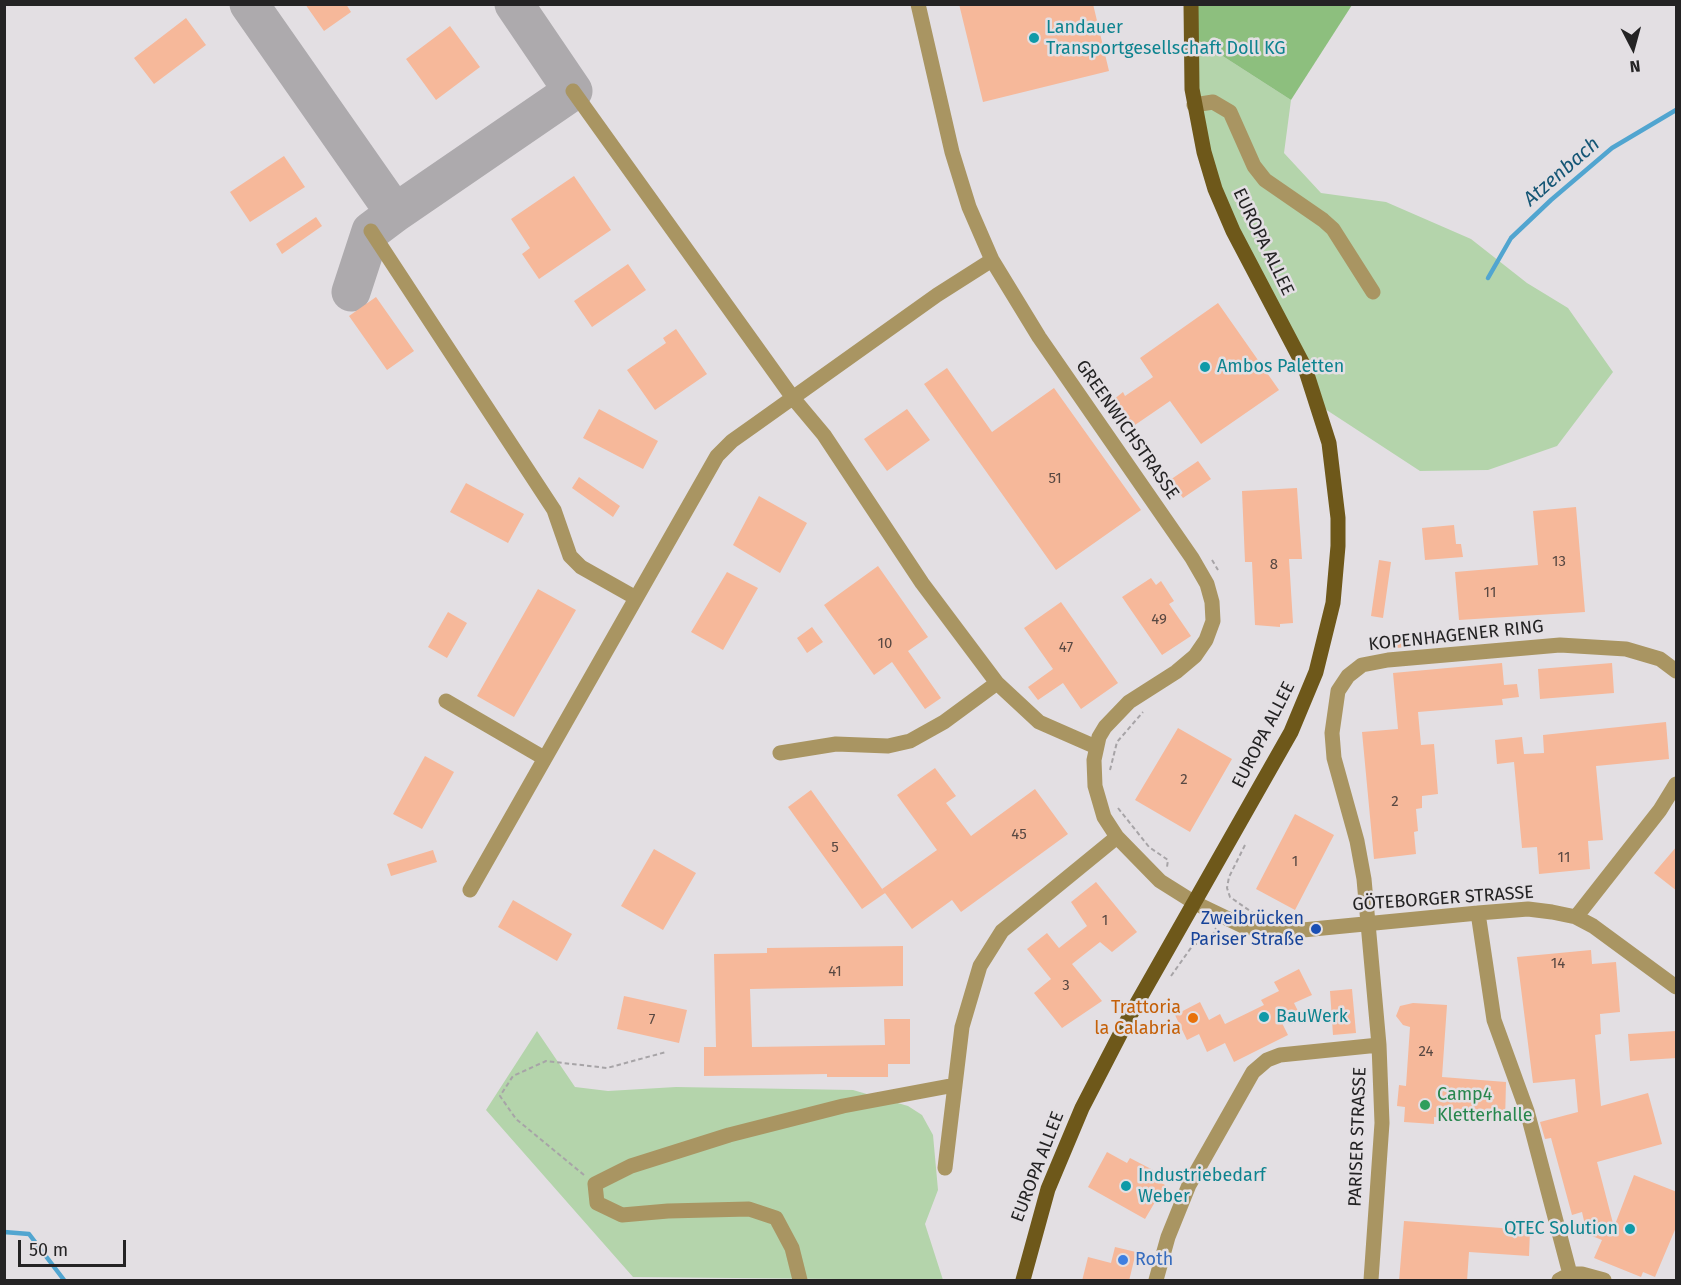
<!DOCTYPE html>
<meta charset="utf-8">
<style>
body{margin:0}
#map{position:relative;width:1681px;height:1285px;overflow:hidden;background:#e3dfe3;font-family:"Fira Sans",sans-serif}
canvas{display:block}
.frame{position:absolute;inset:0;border:6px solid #242324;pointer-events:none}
.north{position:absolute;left:1603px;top:18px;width:60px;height:60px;-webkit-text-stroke:4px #e3dfe3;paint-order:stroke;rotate:174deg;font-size:16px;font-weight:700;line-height:24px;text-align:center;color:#242324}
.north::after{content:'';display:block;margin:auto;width:21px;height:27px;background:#242324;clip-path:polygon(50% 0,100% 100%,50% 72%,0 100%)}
.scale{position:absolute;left:18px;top:1240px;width:108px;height:27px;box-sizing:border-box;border:3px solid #242324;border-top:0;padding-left:8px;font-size:18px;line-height:21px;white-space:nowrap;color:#242324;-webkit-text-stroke:4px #e3dfe3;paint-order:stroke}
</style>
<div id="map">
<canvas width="1681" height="1285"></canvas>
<div class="frame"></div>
<div class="north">N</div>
<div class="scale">50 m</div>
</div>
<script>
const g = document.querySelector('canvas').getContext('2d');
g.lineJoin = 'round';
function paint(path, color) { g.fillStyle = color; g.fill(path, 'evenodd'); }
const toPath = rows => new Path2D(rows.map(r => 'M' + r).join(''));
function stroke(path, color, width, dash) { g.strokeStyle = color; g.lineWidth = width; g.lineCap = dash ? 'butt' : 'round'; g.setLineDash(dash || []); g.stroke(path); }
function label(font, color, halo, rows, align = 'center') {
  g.font = font + ' "Fira Sans",sans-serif'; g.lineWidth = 5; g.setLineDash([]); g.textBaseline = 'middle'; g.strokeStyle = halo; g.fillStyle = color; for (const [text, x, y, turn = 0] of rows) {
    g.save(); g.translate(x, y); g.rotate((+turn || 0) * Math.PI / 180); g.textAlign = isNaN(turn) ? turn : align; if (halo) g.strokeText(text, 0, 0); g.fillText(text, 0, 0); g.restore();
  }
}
paint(toPath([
 [1190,35,1291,100,1284,153,1321,193,1386,202,1471,239,1527,283,1568,308,1613,372,1557,446,1488,470,1420,471,1319,405,1215,189],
 [537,1031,575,1087,608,1091,676,1087,853,1090,908,1106,922,1115,933,1135,938,1190,925,1224,943,1280,633,1277,486,1110]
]), '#b4d4ab');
paint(toPath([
 [1191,5,1352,5,1291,100,1190,35]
]), '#8dbf7e');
stroke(toPath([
 [1488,278,1511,238,1551,200,1612,148,1676,110],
 [4,1232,29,1234,64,1280]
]), '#51a5d0', 4.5);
stroke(toPath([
 [249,4,395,213,371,231,351,292],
 [395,213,573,91,514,4]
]), '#adaaad', 39);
paint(toPath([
 [305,4,346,4,351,12,324,31],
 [959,4,1093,4,1109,71,983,102],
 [186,18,206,45,154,84,134,58],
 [450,26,480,67,436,100,406,59],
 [284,156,305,187,250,222,230,192],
 [574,176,611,230,539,279,522,254,530,248,511,219],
 [316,217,322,226,282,254,276,244],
 [628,264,646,290,592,327,574,301],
 [376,297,414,351,387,370,349,316],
 [1218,303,1279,390,1201,444,1170,401,1132,427,1113,400,1123,392,1125,396,1153,377,1140,358],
 [676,329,707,374,655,410,627,370,666,343,663,338],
 [947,368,992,432,1054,388,1141,510,1056,570,924,384],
 [599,409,658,441,643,469,583,438],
 [907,409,930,440,887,471,864,439],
 [1198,461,1211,479,1183,498,1170,480],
 [579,477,620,506,613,517,572,488],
 [466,483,524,514,508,543,450,512],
 [1297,488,1302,559,1289,559,1293,623,1280,624,1280,627,1255,625,1252,562,1245,562,1242,491],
 [759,496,807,523,780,573,733,545],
 [1576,507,1585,612,1459,620,1455,572,1538,565,1533,511],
 [1454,525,1456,544,1461,544,1463,557,1425,560,1422,528],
 [1379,560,1391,562,1383,618,1371,616],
 [878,566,928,637,908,651,941,698,925,709,892,662,874,675,824,605],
 [727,572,758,588,723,650,691,632],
 [1151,578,1156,585,1161,581,1174,601,1169,604,1191,636,1162,655,1122,597],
 [538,589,576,610,514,717,477,696],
 [1061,602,1118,683,1081,709,1063,683,1038,700,1028,687,1053,669,1024,628],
 [448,612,467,623,447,658,428,647],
 [812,627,823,642,807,653,797,638],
 [1431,631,1432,644,1388,649,1386,636],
 [1502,663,1504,685,1517,684,1519,697,1502,699,1503,705,1418,712,1421,745,1434,744,1438,794,1422,796,1422,808,1416,809,1418,831,1414,832,1416,854,1374,859,1362,732,1398,729,1393,673],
 [1612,663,1614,693,1540,699,1538,669],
 [1666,722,1669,759,1596,766,1603,840,1588,841,1590,869,1539,874,1537,847,1522,848,1514,762,1497,764,1495,740,1522,737,1524,754,1544,753,1543,735],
 [1178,728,1232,759,1190,832,1135,800],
 [425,756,454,772,422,829,393,814],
 [935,768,956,796,946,803,971,836,1035,789,1068,834,961,912,952,900,912,929,882,889,937,850,897,795],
 [811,790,885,893,862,909,788,807],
 [1295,814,1334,835,1295,910,1256,889],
 [1677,846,1677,891,1654,873],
 [654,849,696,873,663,930,621,906],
 [433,850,437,862,391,876,387,864],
 [1096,882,1137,932,1112,952,1100,942,1072,964,1102,1001,1062,1028,1034,993,1051,979,1027,949,1047,933,1059,948,1087,926,1071,902],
 [513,900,572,934,557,961,498,927],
 [903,946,903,986,750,989,752,1047,885,1045,884,1019,910,1019,910,1064,888,1064,888,1077,827,1077,827,1074,704,1076,704,1047,716,1047,714,954,767,953,767,948],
 [1591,950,1592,964,1616,962,1620,1012,1600,1014,1601,1034,1595,1035,1601,1106,1648,1093,1662,1144,1597,1162,1614,1227,1634,1175,1677,1192,1677,1225,1655,1277,1643,1272,1641,1277,1594,1258,1602,1240,1587,1234,1582,1212,1572,1215,1551,1138,1545,1139,1540,1122,1578,1112,1575,1079,1533,1083,1517,957],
 [1299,969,1312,995,1294,1003,1299,1013,1281,1021,1288,1035,1234,1062,1225,1043,1207,1052,1199,1034,1187,1040,1175,1015,1200,1002,1209,1020,1220,1014,1225,1024,1264,1005,1261,1000,1279,991,1274,982],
 [1352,989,1356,1033,1333,1035,1330,991],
 [624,996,687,1010,679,1043,617,1029],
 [1413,1003,1447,1005,1442,1077,1506,1082,1505,1122,1434,1117,1434,1124,1404,1122,1405,1107,1397,1106,1399,1085,1406,1086,1410,1027,1403,1025,1396,1016,1400,1006],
 [1676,1031,1677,1058,1630,1061,1628,1034],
 [1107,1152,1127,1163,1130,1158,1153,1170,1149,1176,1165,1185,1145,1219,1088,1187],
 [1404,1221,1530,1230,1529,1256,1469,1252,1467,1281,1399,1281],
 [1115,1247,1136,1252,1129,1281,1082,1281,1088,1257,1111,1263]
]), '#f6b89a');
stroke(toPath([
 [1212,560,1218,570],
 [1110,770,1117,742,1143,712],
 [1118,808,1149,847,1168,860,1167,867],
 [1245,845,1229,877,1227,888,1230,897,1253,913],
 [1171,976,1193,945,1211,939,1216,928],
 [584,1175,516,1119,500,1096,513,1076,546,1061,607,1068,666,1052]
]), '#a7a4a7', 2, [4.5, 3]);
stroke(toPath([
 [918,4,952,152,969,207,992,260,1039,337,1192,558,1207,584,1212,602,1213,621,1206,640,1195,656,1176,672,1129,702,1105,727,1099,737,1094,760,1095,786,1104,817,1117,837,1160,881,1195,903,1245,927,1282,932,1478,913,1528,909,1552,912,1576,917,1593,926,1676,987],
 [573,91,793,398,824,435,922,583,997,683,1039,722,1096,747],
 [1194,105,1213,102,1230,112,1254,166,1265,180,1323,220,1333,229,1373,292],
 [371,231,554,510,570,556,581,567,636,598],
 [446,701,544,758],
 [780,753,836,744,888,746,910,741,944,722,997,683],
 [470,890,717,456,732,441,756,424,937,295,992,260],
 [1478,913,1494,1020,1527,1111,1570,1274],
 [1576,917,1660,810,1676,784],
 [945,1168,962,1027,980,966,1002,931,1117,837],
 [800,1280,792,1248,776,1218,749,1209,668,1211,622,1215,597,1203,595,1184,631,1166,729,1135,843,1106,955,1085],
 [1156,1280,1168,1237,1189,1185,1253,1072,1267,1060,1280,1055,1379,1045],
 [1371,1280,1382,1123,1379,1045,1364,879,1357,841,1334,758,1332,733,1338,691,1348,676,1362,665,1388,660,1560,645,1626,649,1660,659,1676,671],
 [1559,1280,1570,1274,1582,1274,1604,1280]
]), '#a99562', 15);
stroke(toPath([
 [1023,1280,1048,1189,1082,1108,1128,1019,1291,732,1316,672,1333,603,1338,546,1338,518,1329,443,1305,368,1233,231,1215,189,1204,152,1192,89,1191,4]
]), '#6e581a', 15);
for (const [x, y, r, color] of [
 [1034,38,6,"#0f9aa8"],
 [1205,367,6,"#0f9aa8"],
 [1316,929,6,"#1a4fb4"],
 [1264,1017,6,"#0f9aa8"],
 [1193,1018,6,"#e8710a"],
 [1425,1105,6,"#2e9e5b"],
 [1126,1186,6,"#0f9aa8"],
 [1630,1229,6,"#0f9aa8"],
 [1123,1260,6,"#3f7fe0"]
]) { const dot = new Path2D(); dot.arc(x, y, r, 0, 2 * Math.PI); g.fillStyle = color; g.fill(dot); stroke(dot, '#e3dfe3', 2); }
label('15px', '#584842', null, [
 ["51",1055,479],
 ["13",1559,562],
 ["8",1274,565],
 ["11",1490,593],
 ["49",1159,620],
 ["10",885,644],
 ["47",1066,648],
 ["2",1184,780],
 ["2",1395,802],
 ["45",1019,835],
 ["5",835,848],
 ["11",1564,858],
 ["1",1295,862],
 ["1",1105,921],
 ["14",1558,964],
 ["41",835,972],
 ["3",1066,986],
 ["7",652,1020],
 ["24",1426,1052]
]);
label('18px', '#0d838f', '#e3dfe3', [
 ["Landauer",1046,28],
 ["Transportgesellschaft Doll KG",1046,49],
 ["Ambos Paletten",1217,367],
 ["BauWerk",1276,1017],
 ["Industriebedarf",1138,1176],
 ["Weber",1138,1197],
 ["QTEC Solution",1618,1229,"right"]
], 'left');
label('18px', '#242324', '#e3dfe3', [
 ["EUROPA ALLEE",1263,242,64],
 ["GREENWICHSTRASSE",1127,430,55],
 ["KOPENHAGENER RING",1456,636,-6],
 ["EUROPA ALLEE",1264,735,-63],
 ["GÖTEBORGER STRASSE",1443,899,-4],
 ["PARISER STRASSE",1358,1137,-88],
 ["EUROPA ALLEE",1038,1167,-69]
]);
label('18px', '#164399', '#e3dfe3', [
 ["Zweibrücken",1304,919],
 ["Pariser Straße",1304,940]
], 'right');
label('18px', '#c56008', '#e3dfe3', [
 ["Trattoria",1181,1008],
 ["la Calabria",1181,1029]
], 'right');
label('18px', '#27864d', '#e3dfe3', [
 ["Camp4",1437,1095],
 ["Kletterhalle",1437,1116]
], 'left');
label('18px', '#366cbe', '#e3dfe3', [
 ["Roth",1135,1260]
], 'left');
label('italic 20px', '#155675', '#e3dfe3', [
 ["Atzenbach",1562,172,-41]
]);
</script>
